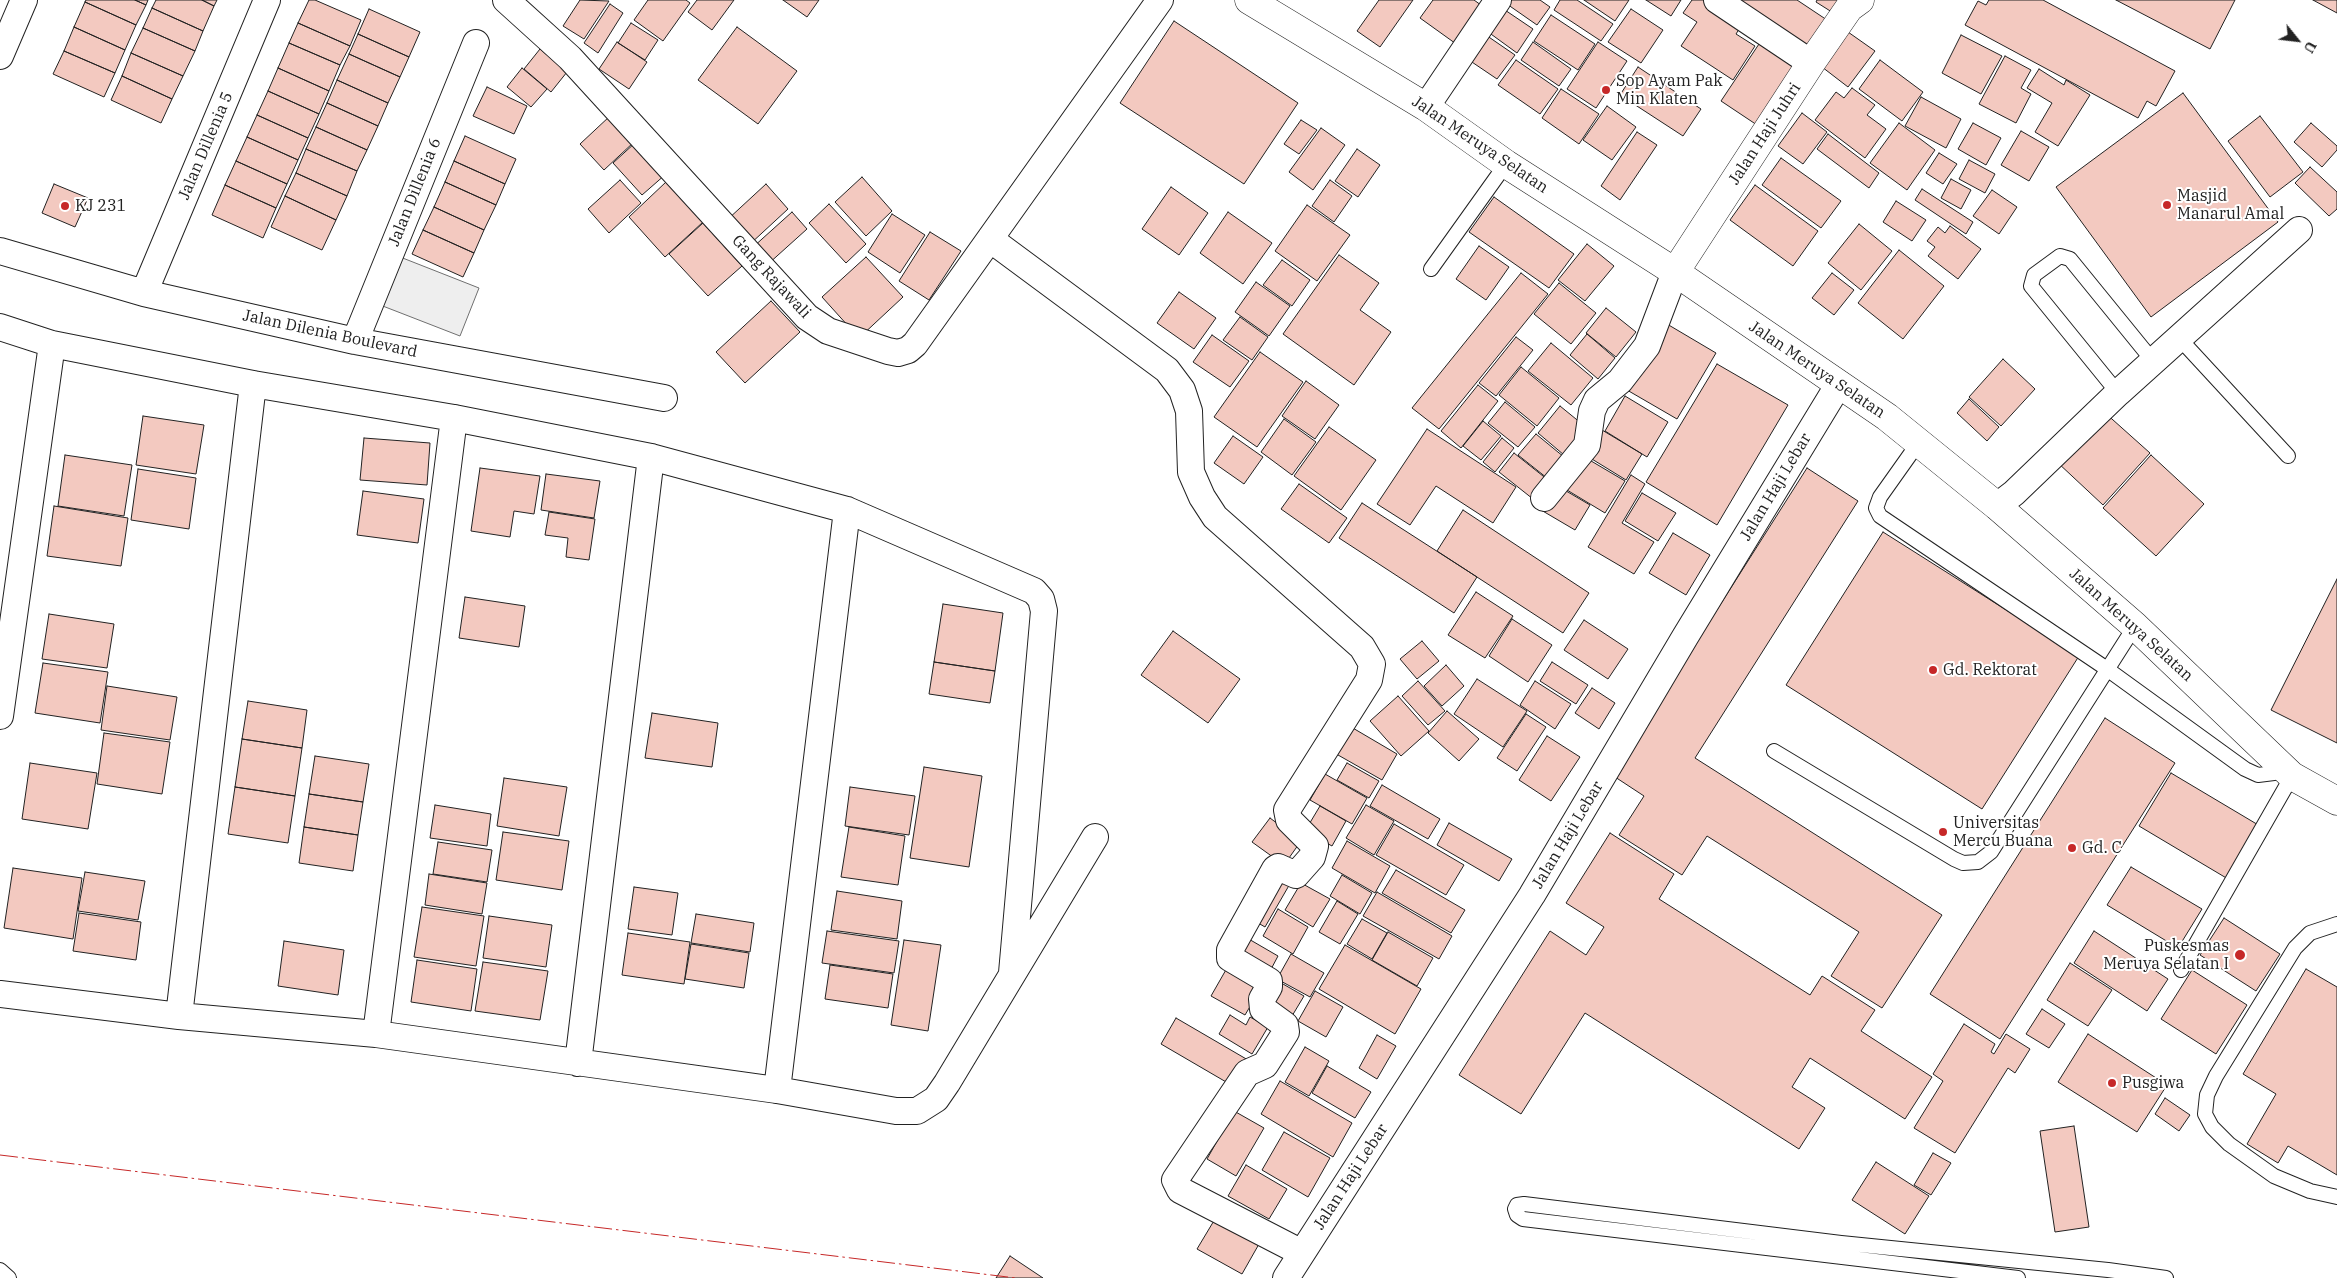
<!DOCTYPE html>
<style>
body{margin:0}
#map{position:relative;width:2337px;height:1278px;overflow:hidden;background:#fff;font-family:"IBM Plex Serif",serif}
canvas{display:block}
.north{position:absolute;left:2272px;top:15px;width:50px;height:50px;-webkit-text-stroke:4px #fff;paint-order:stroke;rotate:119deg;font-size:14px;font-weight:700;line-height:20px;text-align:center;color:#222}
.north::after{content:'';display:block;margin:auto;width:18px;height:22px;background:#222;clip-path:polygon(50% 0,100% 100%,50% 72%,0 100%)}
</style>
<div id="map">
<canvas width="2337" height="1278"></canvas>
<div class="north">U</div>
</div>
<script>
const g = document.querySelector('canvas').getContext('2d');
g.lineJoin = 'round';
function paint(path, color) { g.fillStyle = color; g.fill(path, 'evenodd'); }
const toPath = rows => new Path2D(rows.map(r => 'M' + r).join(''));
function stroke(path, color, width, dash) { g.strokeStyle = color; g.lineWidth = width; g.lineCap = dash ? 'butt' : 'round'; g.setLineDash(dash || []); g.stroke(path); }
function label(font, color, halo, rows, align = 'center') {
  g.font = font + ' "IBM Plex Serif",serif'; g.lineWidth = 4; g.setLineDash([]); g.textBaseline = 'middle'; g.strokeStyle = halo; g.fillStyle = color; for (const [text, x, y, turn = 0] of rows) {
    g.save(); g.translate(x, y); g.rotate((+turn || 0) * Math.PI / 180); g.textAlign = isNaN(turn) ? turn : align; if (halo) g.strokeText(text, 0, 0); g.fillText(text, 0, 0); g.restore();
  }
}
const green = toPath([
 [395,255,479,288,460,336,375,303,395,255]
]);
paint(green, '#eee');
stroke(green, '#6f6f6f', 1);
const building = toPath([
 [86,0,135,0,146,5,136,25,85,2,86,0],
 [135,0,148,0,146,5,135,0],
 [156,0,202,0,214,6,203,31,152,8,156,0],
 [202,0,217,0,214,6,202,0],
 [309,0,315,0,361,20,350,46,298,23,309,0],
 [580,0,609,1,584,39,563,26,580,0],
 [648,0,686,0,690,3,663,41,634,20,648,0],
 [697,0,734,0,712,30,688,12,697,0],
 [783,0,819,0,807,17,783,0],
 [1379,0,1413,0,1380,47,1357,31,1379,0],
 [1433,0,1474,0,1485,8,1459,46,1420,18,1433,0],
 [1506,0,1540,0,1550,7,1537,25,1504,2,1506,0],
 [1560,0,1577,0,1613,24,1601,41,1554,10,1560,0],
 [1584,0,1629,0,1615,21,1584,0],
 [1646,0,1681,0,1671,16,1646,0],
 [1692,0,1708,0,1743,23,1736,34,1755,46,1733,80,1681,46,1697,22,1683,13,1692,0],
 [1723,0,1797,0,1827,20,1804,55,1723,0],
 [1817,0,1844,0,1835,14,1816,2,1817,0],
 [1989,0,2043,0,2175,71,2156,106,2147,101,2138,118,1965,25,1978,1,1986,5,1989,0],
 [2116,0,2235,0,2210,49,2116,0],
 [2313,0,2337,0,2337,13,2313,0],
 [85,2,136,25,125,50,74,27,85,2],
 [610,4,623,13,598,53,584,43,610,4],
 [1499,6,1533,29,1517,53,1484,29,1499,6],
 [152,8,203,31,195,51,143,28,152,8],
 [369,9,420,32,409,57,358,34,369,9],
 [1631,9,1663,30,1641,63,1608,42,1631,9],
 [1551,15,1595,44,1578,70,1534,41,1551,15],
 [1174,21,1298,103,1244,184,1120,103,1174,21],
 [298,23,350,46,340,65,289,43,298,23],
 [631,23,658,40,645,60,618,43,631,23],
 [74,27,125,50,115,73,64,51,74,27],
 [737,27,797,71,758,124,698,80,737,27],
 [143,28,195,51,183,76,131,53,143,28],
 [1480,31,1515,55,1497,79,1463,56,1480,31],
 [1848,32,1875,51,1848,87,1822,67,1848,32],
 [358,34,409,57,400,77,349,54,358,34],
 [1961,35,2002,56,1981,94,1942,73,1961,35],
 [1763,38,1799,62,1757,125,1721,101,1763,38],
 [617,42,647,62,629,89,599,69,617,42],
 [1533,42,1571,69,1559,86,1521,60,1533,42],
 [1598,42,1627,61,1596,108,1567,89,1598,42],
 [289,43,340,65,329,91,278,68,289,43],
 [540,49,567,72,551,92,524,69,540,49],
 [64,51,115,73,104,97,53,74,64,51],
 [131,53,183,76,172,99,122,76,131,53],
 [349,54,400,77,388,103,337,80,349,54],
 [2005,56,2031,70,2021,88,2031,94,2016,123,1979,104,2005,56],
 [1516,60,1558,89,1540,114,1498,85,1516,60],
 [1880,60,1923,92,1902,121,1859,89,1880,60],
 [1638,67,1701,109,1683,136,1620,95,1638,67],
 [278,68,329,91,319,114,268,91,278,68],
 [522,68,547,89,531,107,507,87,522,68],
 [2039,69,2064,85,2066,80,2090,95,2058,146,2035,132,2052,103,2027,88,2039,69],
 [122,76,172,99,161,123,111,100,122,76],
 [337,80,388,103,378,126,327,103,337,80],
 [487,87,527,106,514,134,473,116,487,87],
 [1852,88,1875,105,1867,115,1886,129,1865,158,1815,120,1836,92,1844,98,1852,88],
 [1561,89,1599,114,1579,144,1542,118,1561,89],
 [268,91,319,114,308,138,257,115,268,91],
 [2183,93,2278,222,2151,317,2056,187,2183,93],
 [1921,97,1961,119,1946,148,1905,126,1921,97],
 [327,103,378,126,367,150,316,127,327,103],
 [1607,106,1636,127,1612,160,1583,140,1607,106],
 [1802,113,1827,132,1803,164,1778,146,1802,113],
 [257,115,308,138,298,160,247,137,257,115],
 [610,116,634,142,604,170,580,144,610,116],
 [2260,116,2303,172,2270,197,2228,141,2260,116],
 [1301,120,1317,130,1299,154,1284,144,1301,120],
 [1899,123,1935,150,1907,190,1870,163,1899,123],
 [1973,123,2001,138,1986,165,1958,149,1973,123],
 [2311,123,2337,146,2337,150,2322,167,2294,142,2311,123],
 [316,127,367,150,357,171,306,149,316,127],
 [1321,128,1345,145,1313,190,1289,172,1321,128],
 [2021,131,2049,147,2029,181,2001,165,2021,131],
 [1637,132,1657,145,1620,200,1601,186,1637,132],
 [1828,134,1879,173,1869,188,1817,149,1828,134],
 [465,136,516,159,505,184,454,161,465,136],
 [247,137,298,160,287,184,236,161,247,137],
 [636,142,666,174,642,195,613,163,636,142],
 [306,149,357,171,347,196,296,173,306,149],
 [1357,149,1380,165,1358,197,1335,181,1357,149],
 [1939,153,1957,164,1943,184,1926,173,1939,153],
 [1781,158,1841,201,1821,228,1762,185,1781,158],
 [1969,160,1995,174,1985,193,1959,179,1969,160],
 [236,161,287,184,276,208,225,185,236,161],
 [454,161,505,184,496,205,445,182,454,161],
 [2310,167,2337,192,2337,209,2329,216,2295,183,2310,167],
 [296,173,347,196,336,220,285,196,296,173],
 [862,177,892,211,866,236,835,202,862,177],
 [1951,179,1971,190,1961,209,1941,198,1951,179],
 [620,180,641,203,609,233,588,209,620,180],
 [1330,180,1352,196,1334,222,1312,206,1330,180],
 [445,182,496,205,484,230,434,207,445,182],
 [666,182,703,222,665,257,629,217,666,182],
 [54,184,88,198,75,227,42,213,54,184],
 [766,184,788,209,749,245,727,220,766,184],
 [225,185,276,208,263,238,212,215,225,185],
 [1755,185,1818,231,1793,266,1730,220,1755,185],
 [1171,187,1208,213,1179,255,1142,229,1171,187],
 [1922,189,1973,222,1966,234,1915,200,1922,189],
 [1992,190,2017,207,1999,234,1973,216,1992,190],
 [285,196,336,220,322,250,271,227,285,196],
 [1494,197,1574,254,1549,288,1469,232,1494,197],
 [1896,201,1926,220,1912,241,1883,222,1896,201],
 [829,204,866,244,846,263,809,223,829,204],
 [1307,205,1350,235,1317,281,1275,251,1307,205],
 [434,207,484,230,474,253,423,230,434,207],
 [792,212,807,229,767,265,752,248,792,212],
 [1228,212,1272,243,1243,284,1200,253,1228,212],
 [892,214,925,235,900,273,868,252,892,214],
 [703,223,742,266,708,296,669,254,703,223],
 [1859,224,1892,251,1861,290,1828,263,1859,224],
 [1950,226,1981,249,1958,279,1928,256,1935,247,1927,241,1938,227,1945,233,1950,226],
 [423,230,474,253,463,277,412,254,423,230],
 [930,232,961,251,929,300,899,281,930,232],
 [1587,244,1614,266,1585,301,1558,280,1587,244],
 [1479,246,1509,267,1486,300,1456,279,1479,246],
 [1899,250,1944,286,1903,339,1858,303,1899,250],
 [1339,255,1379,283,1360,310,1391,332,1354,385,1283,334,1339,255],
 [866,257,903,297,859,338,822,297,866,257],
 [1282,260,1310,280,1292,306,1263,285,1282,260],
 [1521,273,1548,294,1439,429,1412,408,1521,273],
 [1832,273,1854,290,1834,315,1812,298,1832,273],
 [1256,282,1290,306,1269,336,1235,312,1256,282],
 [1559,283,1596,313,1571,344,1534,314,1559,283],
 [1179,292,1216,318,1194,349,1157,323,1179,292],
 [771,301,800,332,745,383,716,352,771,301],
 [1606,308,1636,332,1616,357,1586,333,1606,308],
 [1240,317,1268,337,1252,360,1223,340,1240,317],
 [1667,324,1716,353,1677,419,1627,390,1667,324],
 [1587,334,1615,358,1598,379,1570,355,1587,334],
 [1212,335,1249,361,1230,387,1193,362,1212,335],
 [1516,337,1533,350,1496,396,1479,383,1516,337],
 [1551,343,1593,378,1571,405,1528,371,1551,343],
 [1260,352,1303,382,1257,447,1214,417,1260,352],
 [2003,359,2035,389,2001,426,1969,397,2003,359],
 [1717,364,1788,405,1717,525,1646,482,1717,364],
 [1521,367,1559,398,1537,426,1499,395,1521,367],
 [1306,381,1339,405,1315,439,1282,416,1306,381],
 [1478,385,1498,401,1461,448,1441,431,1478,385],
 [1625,396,1668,422,1647,457,1605,431,1625,396],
 [1969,399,1999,427,1987,441,1957,413,1969,399],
 [1505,402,1535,427,1518,447,1488,423,1505,402],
 [1560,406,1587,428,1564,455,1538,433,1560,406],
 [2103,411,2150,453,2103,505,2057,462,2103,411],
 [143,416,204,425,196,474,136,465,143,416],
 [1284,419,1316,442,1292,475,1261,452,1284,419],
 [1483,421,1501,436,1481,460,1463,446,1483,421],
 [1329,427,1376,460,1341,510,1294,476,1329,427],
 [1427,429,1516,487,1493,523,1436,486,1410,525,1377,504,1427,429],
 [1602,430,1642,454,1626,480,1587,456,1602,430],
 [1536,434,1564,457,1547,478,1518,455,1536,434],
 [1233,436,1263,457,1244,484,1214,463,1233,436],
 [364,438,430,443,427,485,360,480,364,438],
 [1502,438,1514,448,1495,472,1483,462,1502,438],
 [1514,453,1548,480,1533,499,1499,472,1514,453],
 [65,455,132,465,124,516,58,506,65,455],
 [1581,455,1625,481,1605,513,1562,487,1581,455],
 [2151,455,2204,504,2156,556,2103,508,2151,455],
 [480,468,540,476,534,514,514,511,510,537,471,531,480,468],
 [1807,468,1858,501,1695,758,1942,915,1882,1008,1831,976,1859,932,1707,836,1682,875,1619,835,1644,796,1612,775,1807,468],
 [138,469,196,478,189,529,131,520,138,469],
 [546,474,600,481,594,518,541,510,546,474],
 [1631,475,1645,484,1622,523,1654,542,1634,574,1588,547,1631,475],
 [1299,484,1347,518,1329,543,1281,509,1299,484],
 [1556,485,1590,505,1575,530,1541,510,1556,485],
 [363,491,424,499,418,543,357,535,363,491],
 [1642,493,1676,513,1658,541,1625,521,1642,493],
 [1362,503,1477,577,1454,613,1339,538,1362,503],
 [54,506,128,518,121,566,47,556,54,506],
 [1463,510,1589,593,1563,633,1437,551,1463,510],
 [549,512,595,519,589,560,566,557,568,538,545,535,549,512],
 [1883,532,2079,656,1982,809,1786,685,1883,532],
 [1673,533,1710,555,1686,595,1649,573,1673,533],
 [2337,579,2337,743,2271,710,2337,579],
 [1476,592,1513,616,1485,658,1448,635,1476,592],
 [465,597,525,606,519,647,459,638,465,597],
 [943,604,1003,613,995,671,934,662,943,604],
 [49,614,114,624,107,668,42,659,49,614],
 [1512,619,1552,645,1528,682,1489,656,1512,619],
 [1584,620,1628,649,1608,679,1564,650,1584,620],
 [1173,631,1240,679,1208,723,1141,675,1173,631],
 [1422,641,1439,661,1417,679,1400,659,1422,641],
 [934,662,995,671,990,703,929,694,934,662],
 [1552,662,1588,685,1576,704,1540,681,1552,662],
 [43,663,108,672,100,723,35,713,43,663],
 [1446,665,1464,686,1442,706,1424,686,1446,665],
 [1477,679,1527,711,1503,747,1454,714,1477,679],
 [1418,681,1445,711,1428,725,1402,696,1418,681],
 [1535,681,1571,704,1555,729,1520,705,1535,681],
 [107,686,177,697,170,740,101,730,107,686],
 [1592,688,1615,703,1599,729,1575,713,1592,688],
 [1398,696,1429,731,1401,756,1370,721,1398,696],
 [248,701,307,710,302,748,242,739,248,701],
 [1447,711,1479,739,1459,761,1428,733,1447,711],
 [652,713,718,723,712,767,645,758,652,713],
 [1526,714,1546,727,1517,771,1497,758,1526,714],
 [2105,718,2175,763,2000,1039,1930,994,2105,718],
 [1346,724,1397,754,1382,780,1331,751,1346,724],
 [104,733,170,742,162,794,97,784,104,733],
 [1547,736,1580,757,1551,801,1519,780,1547,736],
 [242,739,302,748,295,796,235,787,242,739],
 [315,756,369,764,363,802,309,794,315,756],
 [30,763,97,773,88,829,22,819,30,763],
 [1347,763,1379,781,1369,798,1337,780,1347,763],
 [924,767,982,776,969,867,910,858,924,767],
 [2171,773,2260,826,2228,879,2139,826,2171,773],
 [1325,774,1367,798,1352,824,1310,800,1325,774],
 [504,778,567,787,559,836,497,826,504,778],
 [1382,785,1440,819,1428,839,1370,806,1382,785],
 [235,787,295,796,288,843,228,834,235,787],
 [850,787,915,796,909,835,845,826,850,787],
 [309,794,363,802,358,835,304,827,309,794],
 [435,805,491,814,487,846,430,838,435,805],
 [1366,805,1394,821,1374,855,1346,838,1366,805],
 [1320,806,1346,821,1332,846,1305,831,1320,806],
 [1270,818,1301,841,1284,865,1252,842,1270,818],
 [1449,823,1512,859,1499,881,1437,845,1449,823],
 [1394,824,1464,865,1446,895,1376,855,1394,824],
 [304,827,358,835,353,871,299,863,304,827],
 [849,827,905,836,898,885,841,877,849,827],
 [503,832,569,841,562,890,496,880,503,832],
 [1610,833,1674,874,1659,899,1810,995,1822,976,1875,1010,1861,1031,1932,1077,1905,1119,1810,1058,1792,1087,1825,1108,1799,1149,1585,1013,1521,1114,1459,1075,1550,931,1586,955,1604,927,1566,903,1610,833],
 [1347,841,1390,866,1375,893,1332,868,1347,841],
 [438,842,492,850,487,882,433,874,438,842],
 [2131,867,2202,909,2178,948,2107,905,2131,867],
 [13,868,82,878,73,939,4,928,13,868],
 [1396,870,1465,910,1451,933,1382,893,1396,870],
 [85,872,145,881,138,920,78,911,85,872],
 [429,874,487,883,482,914,425,905,429,874],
 [1279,875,1291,882,1265,927,1253,920,1279,875],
 [1342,875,1372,893,1360,914,1330,896,1342,875],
 [1301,883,1330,899,1313,927,1285,910,1301,883],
 [634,887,678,893,672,935,628,929,634,887],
 [837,891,902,901,897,939,831,930,837,891],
 [1377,892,1452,936,1439,959,1363,916,1377,892],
 [1337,901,1358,914,1340,944,1319,932,1337,901],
 [422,907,484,916,476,966,414,957,422,907],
 [1278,909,1308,927,1293,954,1263,936,1278,909],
 [79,913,141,922,136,960,73,951,79,913],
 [696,914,754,923,750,952,691,943,696,914],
 [489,916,552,925,546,967,483,958,489,916],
 [2224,918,2280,954,2256,991,2200,955,2224,918],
 [1362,919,1387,933,1372,959,1347,944,1362,919],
 [827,931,899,941,894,973,822,963,827,931],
 [2094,931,2168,979,2147,1011,2074,963,2094,931],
 [1388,932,1433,958,1417,986,1372,960,1388,932],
 [628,933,690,942,684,984,622,975,628,933],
 [1247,938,1278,956,1269,973,1237,955,1247,938],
 [904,940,941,945,928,1031,891,1025,904,940],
 [284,941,344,950,338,995,278,986,284,941],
 [691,944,749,953,744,988,685,979,691,944],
 [1345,945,1421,989,1395,1034,1319,989,1345,945],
 [1291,954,1324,973,1310,997,1277,979,1291,954],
 [417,960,477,969,471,1011,411,1002,417,960],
 [483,962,548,971,540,1020,475,1011,483,962],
 [2070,963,2112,990,2088,1026,2047,1000,2070,963],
 [830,965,893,974,888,1008,825,999,830,965],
 [1227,968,1261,988,1245,1015,1211,996,1227,968],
 [2306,969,2337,987,2337,1175,2288,1146,2278,1163,2247,1144,2276,1094,2243,1074,2306,969],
 [2192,970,2247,1005,2216,1054,2161,1019,2192,970],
 [1276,980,1304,996,1292,1016,1265,1001,1276,980],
 [1315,991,1343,1007,1326,1037,1298,1021,1315,991],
 [2042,1009,2065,1024,2049,1048,2026,1034,2042,1009],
 [1230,1015,1246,1025,1250,1017,1268,1027,1252,1054,1219,1034,1230,1015],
 [1176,1018,1248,1060,1233,1086,1161,1044,1176,1018],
 [1964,1024,1995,1044,1991,1052,1994,1054,2006,1034,2030,1049,2015,1073,2008,1068,1955,1153,1914,1128,1943,1081,1933,1074,1964,1024],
 [2088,1034,2167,1085,2137,1132,2058,1082,2088,1034],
 [1377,1035,1396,1046,1377,1079,1359,1068,1377,1035],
 [1305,1047,1329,1061,1309,1096,1285,1082,1305,1047],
 [1327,1066,1371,1092,1355,1118,1312,1093,1327,1066],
 [1280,1081,1352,1123,1333,1157,1261,1114,1280,1081],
 [2165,1098,2190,1115,2179,1131,2155,1114,2165,1098],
 [1234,1111,1264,1128,1236,1176,1207,1159,1234,1111],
 [2074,1126,2089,1227,2055,1232,2040,1131,2074,1126],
 [1284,1132,1330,1158,1308,1197,1262,1170,1284,1132],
 [1933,1153,1951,1163,1931,1195,1914,1185,1933,1153],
 [1876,1162,1929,1196,1905,1234,1852,1200,1876,1162],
 [1246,1165,1287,1189,1269,1219,1228,1196,1246,1165],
 [1215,1219,1259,1244,1242,1274,1197,1249,1215,1219],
 [1010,1256,1043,1278,996,1278,1010,1256]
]);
paint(building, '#f3c9c0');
stroke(building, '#222', 1);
const lane = toPath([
 [1431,269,1506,164],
 [2179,338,2288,456],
 [2118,393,2031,286,2034,275,2060,256,2070,259,2153,361],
 [1919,442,1880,497,1876,508,1880,516,2107,669,2245,769,2258,775,2274,773,2282,767],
 [1774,751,1954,859,1963,863,1978,862,1991,852,2135,626],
 [2337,924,2310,933,2295,948,2216,1076,2207,1095,2205,1114,2212,1127,2229,1144,2274,1176,2310,1191,2337,1197],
 [2181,970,2292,776],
 [0,1270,9,1278],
 [2018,1278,1523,1219,1517,1215,1515,1209,1517,1205,1524,1204,1841,1243,2108,1270,2166,1278]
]);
const street = toPath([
 [506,0,570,58,807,317,828,331,888,351,898,353,908,350,915,344,1160,0],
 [1717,0,1811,63],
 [0,56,24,0],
 [1426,107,1498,0],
 [990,239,1167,370,1182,390,1189,411,1191,472,1202,497,1215,517,1362,647,1372,664,1369,680,1287,810,1289,820,1315,846,1312,857,1296,875,1278,867,1275,869,1230,950,1230,958,1269,981,1269,987,1262,999,1263,1009,1285,1025,1286,1032,1265,1065,1247,1073,1175,1180,1180,1190,1302,1253],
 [0,251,144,293,355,341,664,398],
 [144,293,267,0],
 [0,327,52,344,253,384,454,418,651,457,847,510,1034,591,1041,599,1044,611,1012,973],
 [355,341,476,43],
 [1544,498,1587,445,1592,411,1597,400,1620,381,1647,346,1675,272],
 [1997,506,2014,493,2118,393,2299,230],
 [0,716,52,344],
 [0,994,179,1016,376,1034,777,1090,896,1111,917,1111,936,1099,947,1083,1095,837],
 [179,1016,253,384],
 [376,1034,454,418],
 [578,1063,651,457],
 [777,1090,847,510],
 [1286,1278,1532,895,1685,637,1839,384]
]);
const secondary = toPath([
 [1249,0,1426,107,1506,164,1675,272,1887,417,1997,506,2135,626,2292,776,2337,801],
 [1675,272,1811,63,1849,8,1860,0]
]);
stroke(lane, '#222', 16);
stroke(street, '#222', 28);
stroke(secondary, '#222', 29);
stroke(lane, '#fff', 14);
stroke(street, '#fff', 26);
stroke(secondary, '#fff', 28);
stroke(toPath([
 [0,1155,1016,1278]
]), '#c62828', 1, [18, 4, 2.5, 4]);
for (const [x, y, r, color] of [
 [1606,90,5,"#c62828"],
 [2167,205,5,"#c62828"],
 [65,206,5,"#c62828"],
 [1933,670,5,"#c62828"],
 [1943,832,5,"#c62828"],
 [2072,848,5,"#c62828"],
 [2240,955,6,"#c62828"],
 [2112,1083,5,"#c62828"]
]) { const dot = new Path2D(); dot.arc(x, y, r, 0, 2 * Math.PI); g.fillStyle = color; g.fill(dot); stroke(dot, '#fff', 2); }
label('16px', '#222', '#fff', [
 ["Sop Ayam Pak",1616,81],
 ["Min Klaten",1616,99],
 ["Masjid",2177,196],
 ["Manarul Amal",2177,214],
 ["KJ 231",75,206],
 ["Gd. Rektorat",1943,670],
 ["Universitas",1953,823],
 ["Mercu Buana",1953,841],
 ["Gd. C",2082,848],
 ["Puskesmas",2229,946,"right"],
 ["Meruya Selatan I",2229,964,"right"],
 ["Pusgiwa",2122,1083]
], 'left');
label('16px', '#222', '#fff', [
 ["Jalan Haji Juhri",1765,134,-57],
 ["Jalan Meruya Selatan",1480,145,34],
 ["Jalan Dillenia 5",206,146,-67],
 ["Jalan Dillenia 6",415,192,-68],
 ["Gang Rajawali",771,277,47],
 ["Jalan Dilenia Boulevard",330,334,12],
 ["Jalan Meruya Selatan",1817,370,34],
 ["Jalan Haji Lebar",1776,487,-59],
 ["Jalan Meruya Selatan",2131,625,42],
 ["Jalan Haji Lebar",1568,835,-59],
 ["Jalan Haji Lebar",1351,1177,-57]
]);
</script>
